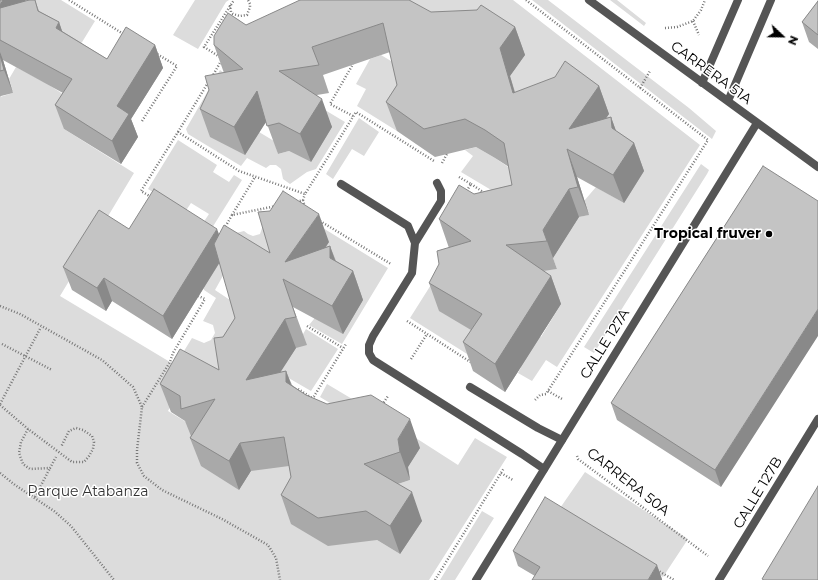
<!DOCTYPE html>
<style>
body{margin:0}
#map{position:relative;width:818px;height:580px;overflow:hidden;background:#fff;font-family:Montserrat,sans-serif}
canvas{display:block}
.north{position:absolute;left:762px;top:16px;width:40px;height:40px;-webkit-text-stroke:3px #fff;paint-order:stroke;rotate:112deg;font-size:11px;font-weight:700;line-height:16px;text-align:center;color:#000}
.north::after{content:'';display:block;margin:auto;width:14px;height:18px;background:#000;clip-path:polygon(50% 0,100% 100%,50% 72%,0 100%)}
</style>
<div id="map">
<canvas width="818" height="580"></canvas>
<div class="north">N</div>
</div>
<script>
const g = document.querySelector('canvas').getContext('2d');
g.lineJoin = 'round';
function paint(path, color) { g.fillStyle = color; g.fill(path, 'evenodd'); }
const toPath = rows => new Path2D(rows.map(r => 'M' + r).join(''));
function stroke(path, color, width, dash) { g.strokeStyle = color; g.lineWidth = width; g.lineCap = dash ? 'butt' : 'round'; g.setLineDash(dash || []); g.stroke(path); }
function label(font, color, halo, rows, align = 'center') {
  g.font = font + ' Montserrat,sans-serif'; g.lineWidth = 3; g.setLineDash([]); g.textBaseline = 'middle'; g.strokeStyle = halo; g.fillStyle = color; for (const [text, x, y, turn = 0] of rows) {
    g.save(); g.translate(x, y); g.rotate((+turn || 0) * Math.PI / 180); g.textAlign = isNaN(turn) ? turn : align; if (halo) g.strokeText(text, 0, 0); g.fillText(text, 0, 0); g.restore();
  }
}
paint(toPath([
 [26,0,61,0,95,21,76,52,15,17],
 [195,0,229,0,226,2,198,49,173,35],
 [406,0,513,0,700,145,557,367,546,360,532,381,518,373,521,367,487,343,475,359,410,318,453,250,520,324,541,337,561,304,535,286,545,270,557,269,553,258,579,217,588,215,584,201,596,187,624,203,519,124,510,76,525,55,471,60],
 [532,0,548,0,689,108,716,131,712,139],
 [610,0,617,0,646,23,644,26],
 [381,55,401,67,407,114,397,131,357,106,366,89,356,84,370,59],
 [16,67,46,83,78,104,64,129,134,173,60,296,170,362,176,364,192,338,204,343,211,340,215,333,213,325,203,321,216,298,204,290,202,284,232,234,244,231,248,234,253,236,260,234,264,222,292,209,388,268,342,344,309,325,314,319,310,270,329,242,272,254,235,254,215,290,233,302,237,314,226,380,186,376,168,411,191,425,239,490,270,442,377,540,400,554,398,484,410,480,408,467,420,448,380,415,458,465,475,438,507,457,429,580,0,580,0,97,13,93,9,79],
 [220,70,240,86,244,155,259,132,274,141,278,154,289,151,311,162,325,110,345,122,316,169,307,172,290,184,283,179,281,169,276,165,270,165,266,168,247,158,241,166,188,134,186,129],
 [359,118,379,132,364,156,352,149,333,179,326,174],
 [178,140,217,165,213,172,229,182,234,175,242,180,212,228,203,223,209,214,191,203,185,212,148,189],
 [476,147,495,158,514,171,517,185,508,200,461,172,473,156,465,150],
 [701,164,709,170,707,174,594,353,584,347],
 [306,329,338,349,311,391,280,373],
 [327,384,374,412,366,425,320,397],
 [585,472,688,539,663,577,558,511],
 [482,511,494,518,455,580,440,580]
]), '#dcdcdc');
stroke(toPath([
 [69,0,125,35],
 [526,0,708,140,546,394,540,395,534,401],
 [230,5,231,12,233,14,240,16,247,15,250,7,250,4,248,0],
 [693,21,699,35],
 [665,28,677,27,693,21,701,10,705,0],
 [220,57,204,47,234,0],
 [212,77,221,61],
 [640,88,650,71],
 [353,116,330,104,353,64],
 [142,121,177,66,157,54],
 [178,132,209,81],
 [442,163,448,152],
 [459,177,471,184,466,192],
 [471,184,486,194],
 [151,197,141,191,178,132,239,171,305,194,356,112,434,161],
 [303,200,305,208],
 [297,202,303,200,305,194],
 [232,215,255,177],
 [320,221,391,264],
 [224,229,232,215,276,206],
 [0,306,20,314,102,360,133,387,142,407,137,450,137,463,144,476,162,490,222,519,268,545,276,558,280,580],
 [407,321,472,363],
 [307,326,343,348],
 [2,344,52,370],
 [411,359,427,334],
 [298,389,312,398],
 [548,391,562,399],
 [314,399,313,398,346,344],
 [0,404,41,327],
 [0,405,28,429,72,462,84,462,89,456,93,449,94,442,92,436,83,430,76,428,69,431,61,447],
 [382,405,388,396],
 [142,407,170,362,173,353,205,299,196,295],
 [28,429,21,442,19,453,23,464,30,469,50,468,56,457],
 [577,456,578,459,708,556],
 [0,473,15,485,54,511,71,526,114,580],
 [501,473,513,480],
 [35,497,50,468],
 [657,570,674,580],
 [435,580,504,468]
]), '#777', 2.5, [1, 2]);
stroke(toPath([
 [437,183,441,191,441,201,415,243,412,273,373,336,369,345,369,353,373,360,522,454,544,469],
 [341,184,408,226,415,243],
 [470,387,538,428,562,440]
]), '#555', 8);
stroke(toPath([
 [589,0,818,167],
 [702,83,738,0],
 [728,101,771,0],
 [476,580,757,123],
 [719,580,818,419]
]), '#555', 8);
paint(toPath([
 [0,0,25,1,35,0,39,11,59,22,62,31,107,59,155,45,163,68,131,119,138,137,121,164,64,129,55,105,63,93,3,60,13,93,1,96,0,97],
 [818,1,818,49,809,42,802,22],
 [431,12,515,27,525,55,510,76,515,92,599,86,609,114,606,118,611,117,616,131,634,143,644,171,624,203,577,177,589,215,579,217,553,258,557,269,543,271,551,276,561,304,505,392,473,371,463,342,471,330,439,311,429,283,449,248,439,219,474,194,512,185,509,167,495,158,476,147,435,157,397,131,386,102,397,85,390,52,323,75,329,93,317,95,332,127,311,162,289,151,278,154,266,121,245,155,210,137,200,109,224,73,214,45,246,25],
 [763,166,721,487,617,420,611,403],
 [129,229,219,234,270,253,329,242,326,247,330,246,336,261,353,271,363,300,343,334,293,307,307,345,296,348,280,372,286,371,292,385,306,395,420,448,408,467,410,480,398,484,422,521,400,554,377,540,328,546,291,524,281,495,291,477,289,466,251,471,239,490,201,466,190,438,191,436,185,421,171,412,160,384,219,370,223,337,235,318,220,262,172,339,112,301,106,311,72,290,63,267],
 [513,551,662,579,535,576,518,566]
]), '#a9a9a9');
paint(toPath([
 [3,0,26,0,6,32,0,15,0,5],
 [59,22,67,46,56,28],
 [515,27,525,55,510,76,523,122,513,93,500,48],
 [155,45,163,68,131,119,138,137,121,164,112,141,117,106],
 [0,52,3,60,13,93,4,70,0,55],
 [599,86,609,114,580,156,569,129],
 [257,91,268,119,245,155,234,127],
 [322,99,332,127,311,162,300,134],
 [611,117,621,145,612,128],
 [634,143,644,171,624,203,613,175],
 [567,149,577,177,589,215,578,187],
 [569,189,579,217,553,258,557,269,543,230],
 [319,214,329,242,298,287,285,262],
 [217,229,226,252,172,339,163,316],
 [330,246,340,274,330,258],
 [353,271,363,300,343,334,332,306],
 [551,276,561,304,505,392,495,364],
 [104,278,112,301,106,311,97,288],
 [818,309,818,336,721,487,715,470],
 [285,319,296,348,257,409,246,380],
 [286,371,297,400,286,382],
 [410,419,420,448,408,467,410,480,400,452,398,439],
 [240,443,251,471,239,490,229,461],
 [412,492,422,521,400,554,390,526],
 [657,565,662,579,662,580,648,580]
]), '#898989');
const building = toPath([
 [0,0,3,0,0,5,0,0],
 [29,0,35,0,38,11,59,22,56,28,107,59,126,27,155,45,117,106,129,114,112,141,55,105,72,79,0,40,0,8,29,0],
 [300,0,409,0,431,12,477,10,481,5,515,27,500,48,513,93,555,77,565,61,599,86,569,129,611,117,612,128,634,143,613,175,567,149,578,187,569,189,543,230,547,241,506,245,551,276,495,364,463,342,482,314,429,283,439,264,437,251,471,241,439,219,459,185,474,194,512,185,504,143,485,130,465,119,424,129,386,102,397,85,383,23,312,47,319,65,279,71,322,99,300,134,279,123,267,126,257,91,234,127,200,109,209,90,205,76,243,69,214,45,214,36,228,13,246,25,300,0],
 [818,1,818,35,802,22,818,1],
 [0,55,4,70,0,71,0,55],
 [763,166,818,201,818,309,715,470,611,403,763,166],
 [154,189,217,229,163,316,104,278,97,288,63,267,99,210,129,229,154,189],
 [283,191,319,214,285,262,330,246,330,258,353,271,332,306,283,279,296,317,285,319,246,380,286,371,286,382,306,395,327,404,371,395,410,419,398,439,400,452,364,464,412,492,390,526,366,511,318,518,281,495,291,477,284,437,240,443,229,461,190,438,215,399,181,409,180,396,160,384,180,349,219,370,214,338,223,337,235,318,214,244,224,225,270,253,258,212,270,211,283,191],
 [818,486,818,580,764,580,762,579,818,486],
 [545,497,657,565,648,580,532,580,540,567,513,551,545,497]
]);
paint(building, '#c4c4c4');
stroke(building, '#898989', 1);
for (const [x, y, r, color] of [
 [769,234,4,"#000"]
]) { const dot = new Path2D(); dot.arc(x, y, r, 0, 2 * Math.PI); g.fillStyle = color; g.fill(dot); stroke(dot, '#fff', 1.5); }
label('14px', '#000', '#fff', [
 ["CARRERA 51A",711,73,36],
 ["CALLE 127A",605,344,-58],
 ["CARRERA 50A",628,482,38],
 ["CALLE 127B",758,493,-59]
]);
label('bold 14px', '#000', '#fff', [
 ["Tropical fruver",761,234]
], 'right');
label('14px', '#333', '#fff', [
 ["Parque Atabanza",88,492]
]);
</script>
